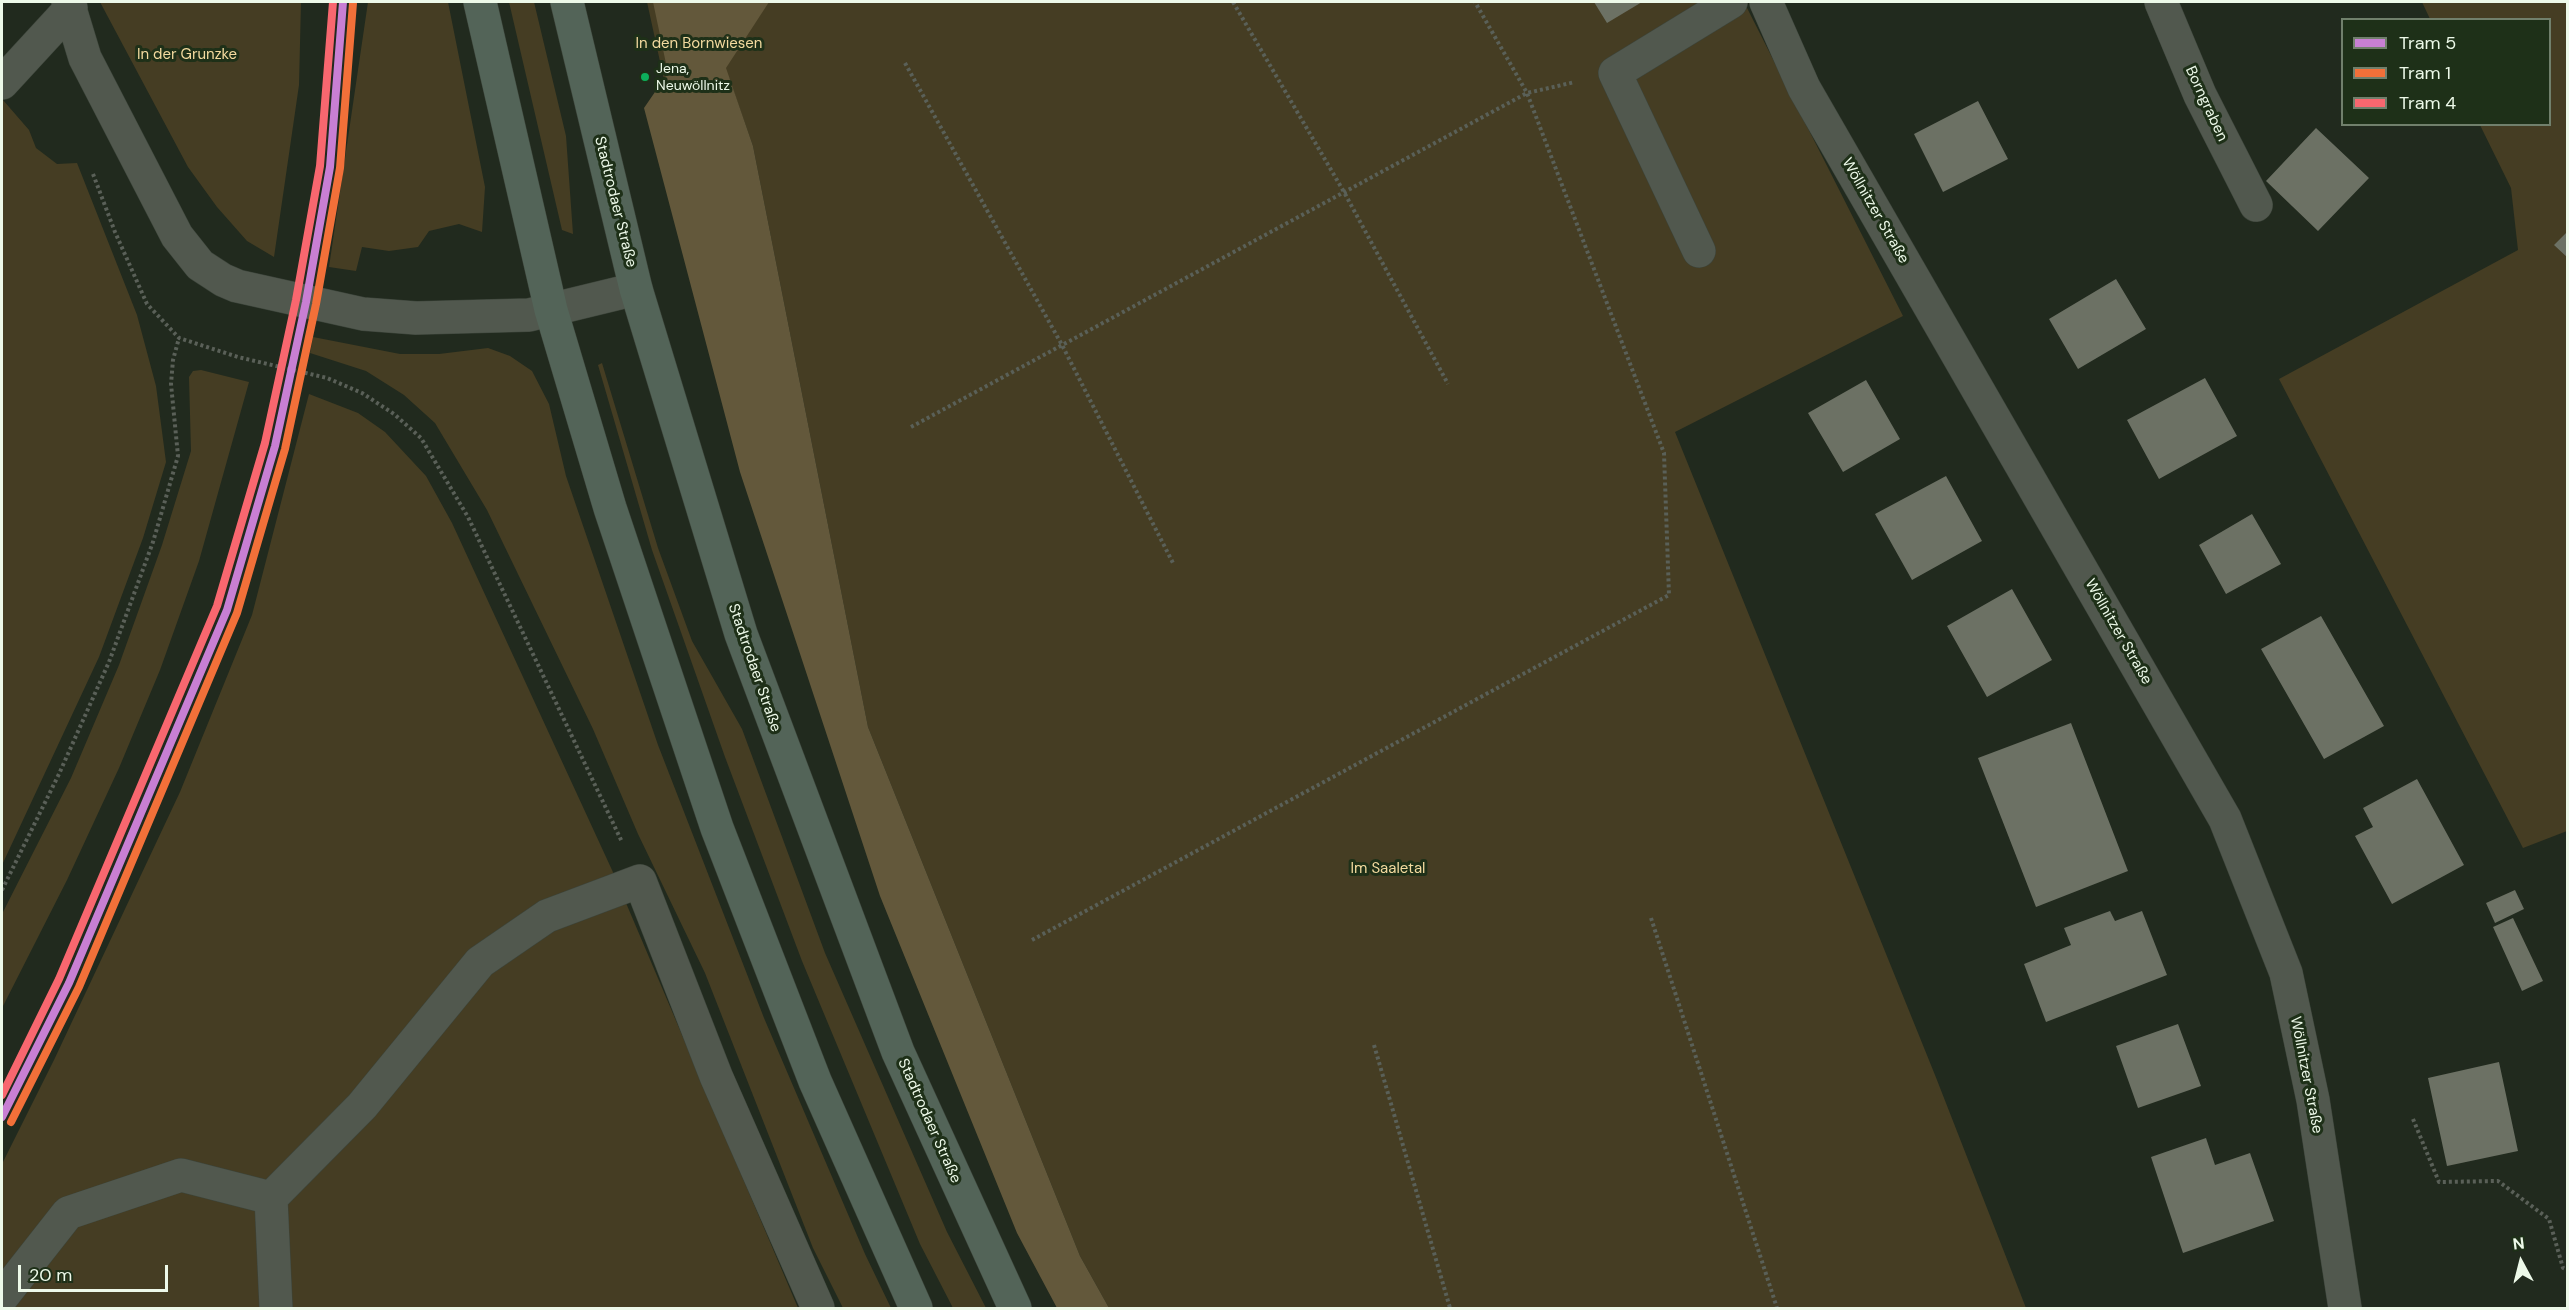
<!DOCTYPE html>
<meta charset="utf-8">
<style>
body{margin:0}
#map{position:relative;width:2569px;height:1310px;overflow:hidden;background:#212a1e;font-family:"DM Sans",sans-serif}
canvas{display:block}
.frame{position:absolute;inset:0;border:3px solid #edf9e9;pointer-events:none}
.legend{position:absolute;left:2341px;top:18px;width:210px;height:108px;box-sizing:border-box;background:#1e3018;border:2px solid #71806c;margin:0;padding:8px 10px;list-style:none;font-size:18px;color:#edf9e9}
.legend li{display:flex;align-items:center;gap:12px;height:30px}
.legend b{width:30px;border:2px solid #71806c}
.north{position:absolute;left:2491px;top:1232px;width:60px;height:60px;-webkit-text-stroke:4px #1e3018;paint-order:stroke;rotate:353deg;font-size:16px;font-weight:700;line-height:24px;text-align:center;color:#edf9e9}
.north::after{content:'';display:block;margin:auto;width:21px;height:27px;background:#edf9e9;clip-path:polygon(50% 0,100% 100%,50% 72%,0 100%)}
.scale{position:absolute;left:18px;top:1265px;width:150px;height:27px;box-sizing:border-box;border:3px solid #edf9e9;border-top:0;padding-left:8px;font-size:18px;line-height:21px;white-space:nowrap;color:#edf9e9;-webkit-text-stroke:4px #1e3018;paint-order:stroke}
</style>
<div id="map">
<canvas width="2569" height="1310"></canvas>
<div class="frame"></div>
<ul class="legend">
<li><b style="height:8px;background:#c87fd3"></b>Tram 5</li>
<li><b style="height:8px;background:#f27039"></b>Tram 1</li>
<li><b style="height:8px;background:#f8676f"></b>Tram 4</li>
</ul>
<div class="north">N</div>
<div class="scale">20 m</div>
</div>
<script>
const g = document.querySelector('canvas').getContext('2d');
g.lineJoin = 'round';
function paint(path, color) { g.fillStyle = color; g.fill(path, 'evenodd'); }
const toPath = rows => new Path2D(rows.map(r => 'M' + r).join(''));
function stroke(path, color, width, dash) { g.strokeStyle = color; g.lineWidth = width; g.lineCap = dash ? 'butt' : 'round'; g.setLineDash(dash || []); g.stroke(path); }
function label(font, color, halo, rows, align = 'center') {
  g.font = font + ' "DM Sans",sans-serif'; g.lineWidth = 6; g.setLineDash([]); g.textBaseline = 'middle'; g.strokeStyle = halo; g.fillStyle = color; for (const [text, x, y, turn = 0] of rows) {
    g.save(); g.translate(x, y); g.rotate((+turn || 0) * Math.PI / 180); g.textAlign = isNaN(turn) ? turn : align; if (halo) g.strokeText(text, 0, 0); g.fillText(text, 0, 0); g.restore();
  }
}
paint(toPath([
 [100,2,301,2,299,85,274,257,247,241,217,207,188,167],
 [368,2,448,2,485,187,482,232,459,224,429,231,418,247,389,251,362,247,356,271,329,267],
 [509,2,534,2,566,136,573,234,562,230],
 [647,2,1744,2,1903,316,1675,432,1935,1075,2026,1308,1109,1308,1080,1256,868,727,753,146,729,78,666,89],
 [2422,2,2567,2,2567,831,2523,848,2279,379,2518,250,2511,188,2480,125,2550,124,2550,20,2430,19],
 [3,100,29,130,36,148,57,164,77,163,137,315,156,386,166,462,143,538,99,657,2,865],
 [313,337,400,354,439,354,488,348,510,356,532,371,549,404,566,476,658,745,764,1018,865,1254,891,1308,843,1308,813,1248,705,973,638,834,593,729,487,510,435,423,404,395,366,371,310,353],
 [602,363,658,548,692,641,742,729,825,953,947,1232,986,1308,953,1308,920,1244,802,961,725,757,652,550,598,365],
 [201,370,249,382,199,561,160,670,119,768,67,880,2,1008,2,914,71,778,119,665,162,545,191,451,189,377,193,371],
 [309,394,358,413,385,432,426,476,452,523,612,870,798,1308,2,1308,2,1164,54,1060,180,792,252,615]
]), '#453d23');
paint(toPath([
 [653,2,769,2,726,68,753,146,868,727,1080,1256,1109,1308,1057,1308,1017,1233,880,896,740,472,644,108,668,73]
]), '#63583b');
paint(toPath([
 [1594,2,1642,2,1607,23],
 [1978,101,2008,159,1943,192,1914,134],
 [2316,128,2369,178,2318,231,2266,181],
 [2568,231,2568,258,2554,245],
 [2116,279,2146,329,2078,369,2049,319],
 [2205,378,2237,436,2159,479,2127,420],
 [1866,380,1900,439,1843,472,1808,413],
 [1946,476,1982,541,1912,580,1875,514],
 [2252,514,2281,564,2226,594,2199,545],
 [2012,589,2052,660,1987,697,1947,626],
 [2321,616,2384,726,2324,759,2261,649],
 [2071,723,2128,871,2036,907,1978,758],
 [2417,779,2464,865,2392,904,2355,836,2373,827,2363,808],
 [2515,890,2524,909,2495,923,2486,903],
 [2110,911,2115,921,2142,911,2167,975,2046,1022,2024,964,2071,945,2064,928],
 [2513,918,2543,981,2522,991,2493,927],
 [2178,1024,2201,1086,2138,1108,2116,1046],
 [2499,1062,2518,1151,2447,1166,2428,1078],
 [2206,1138,2215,1165,2250,1153,2274,1221,2183,1253,2151,1157]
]), '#6c7164');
const minor = toPath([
 [68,2,85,58,177,236,200,265,223,280,237,286,363,314,416,318,529,315,636,289],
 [1766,2,1804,88,2225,819,2286,973,2313,1100,2345,1308],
 [2161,2,2200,95,2256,205],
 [2,83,71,8],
 [1699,251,1615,73,1731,2],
 [271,1198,276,1308],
 [2,1297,68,1213,181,1175,271,1198,362,1106,480,962,547,916,640,881,716,1076,818,1308]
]);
const major = toPath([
 [480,2,551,310,610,508,717,828,815,1081,916,1308],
 [567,2,636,289,741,634,898,1052,1015,1308]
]);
stroke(minor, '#3c443a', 34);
stroke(major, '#3c443a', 34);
stroke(toPath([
 [1233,2,1344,192,1448,384],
 [905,63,1062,345,1174,565],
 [93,174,115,232,147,304,179,338,238,357,327,378,362,393,394,414,421,438,468,517,622,842],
 [911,427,1527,93,1575,82],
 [2,890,59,774,109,662,153,542,178,456,171,384,173,360,179,338],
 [1651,918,1777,1308],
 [1032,940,1669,595,1664,453,1527,93,1475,2],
 [1374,1045,1450,1308],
 [2413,1119,2439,1182,2498,1181,2549,1219,2563,1268,2568,1270]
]), '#5a6058', 4, [3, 3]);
stroke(minor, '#51584e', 33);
stroke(major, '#536458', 33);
stroke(toPath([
 [2,1117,69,983,227,610,275,446,306,302,330,167,343,2]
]), '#c87fd3', 8);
stroke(toPath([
 [11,1122,79,987,237,613,285,449,316,304,340,168,353,3]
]), '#f27039', 8);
stroke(toPath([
 [2,1095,59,979,217,606,265,443,296,300,320,166,333,2]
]), '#f8676f', 8);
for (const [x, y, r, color] of [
 [645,77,5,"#0daf5c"]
]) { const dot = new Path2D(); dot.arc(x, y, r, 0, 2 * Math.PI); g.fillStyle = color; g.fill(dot); stroke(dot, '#1e3018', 2); }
label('14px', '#edf9e9', '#1e3018', [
 ["Jena,",656,69],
 ["Neuwöllnitz",656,86]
], 'left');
label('15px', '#f3da9f', '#1e3018', [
 ["In den Bornwiesen",699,44],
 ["In der Grunzke",187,55],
 ["Im Saaletal",1388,869]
]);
label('15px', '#edf9e9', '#1e3018', [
 ["Borngraben",2206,104,65],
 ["Stadtrodaer Straße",615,202,76],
 ["Wöllnitzer Straße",1875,211,60],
 ["Wöllnitzer Straße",2118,632,60],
 ["Stadtrodaer Straße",754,668,71],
 ["Wöllnitzer Straße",2306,1075,79],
 ["Stadtrodaer Straße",929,1121,66]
]);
</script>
